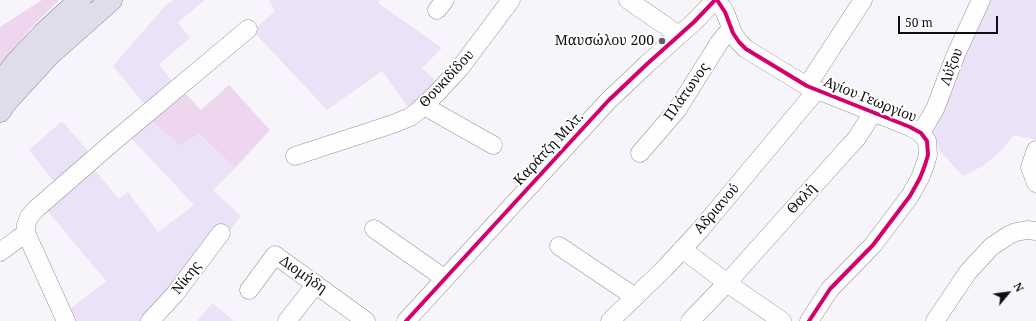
<!DOCTYPE html>
<meta charset="utf-8">
<style>
body{margin:0}
#map{position:relative;width:1036px;height:321px;overflow:hidden;background:#f7f5fb;font-family:"Noto Serif",serif}
canvas{display:block}
.north{position:absolute;left:988px;top:273px;width:40px;height:40px;-webkit-text-stroke:3px #fff;paint-order:stroke;rotate:61deg;font-size:11px;font-weight:700;line-height:16px;text-align:center;color:#0f0f0f}
.north::after{content:'';display:block;margin:auto;width:14px;height:18px;background:#0f0f0f;clip-path:polygon(50% 0,100% 100%,50% 72%,0 100%)}
.scale{position:absolute;left:898px;top:16px;width:100px;height:18px;box-sizing:border-box;border:2px solid #0f0f0f;border-top:0;padding-left:5px;font-size:12px;line-height:14px;white-space:nowrap;color:#0f0f0f;-webkit-text-stroke:3px #fff;paint-order:stroke}
</style>
<div id="map">
<canvas width="1036" height="321"></canvas>
<div class="north">N</div>
<div class="scale">50 m</div>
</div>
<script>
const g = document.querySelector('canvas').getContext('2d');
g.lineJoin = 'round';
function paint(path, color) { g.fillStyle = color; g.fill(path, 'evenodd'); }
const toPath = rows => new Path2D(rows.map(r => 'M' + r).join(''));
function stroke(path, color, width, dash) { g.strokeStyle = color; g.lineWidth = width; g.lineCap = dash ? 'butt' : 'round'; g.setLineDash(dash || []); g.stroke(path); }
function label(font, color, halo, rows, align = 'center') {
  g.font = font + ' "Noto Serif",serif'; g.lineWidth = 4; g.setLineDash([]); g.textBaseline = 'middle'; g.strokeStyle = halo; g.fillStyle = color; for (const [text, x, y, turn = 0] of rows) {
    g.save(); g.translate(x, y); g.rotate((+turn || 0) * Math.PI / 180); g.textAlign = isNaN(turn) ? turn : align; if (halo) g.strokeText(text, 0, 0); g.fillText(text, 0, 0); g.restore();
  }
}
paint(toPath([
 [173,0,205,0,178,22,190,38,159,64,173,82,145,105,113,66,166,5],
 [269,0,380,0,378,3,442,48,422,68,439,84,411,111,382,71,327,110,253,31,275,11],
 [986,0,1036,0,1036,140,1014,135,1002,150,983,166,963,176,940,151,933,133,959,63],
 [149,118,198,134,235,168,213,190,241,216,228,233,143,321,73,321,69,310,106,281,45,208,93,168,119,199,128,192,158,232,194,205,129,136],
 [62,121,90,153,55,183,29,150],
 [212,303,234,321,197,321]
]), '#ebe2f7');
paint(toPath([
 [42,0,59,0,30,29,0,66,0,27],
 [229,85,270,130,235,168,199,134,180,145,149,118,182,90,201,110]
]), '#eed6ef');
const minor = toPath([
 [628,0,679,35],
 [717,0,725,12,733,33,739,42,746,49,807,86,910,127,921,133,927,141,928,155,925,165,920,178,910,196,873,245,830,289,809,321],
 [437,10,445,0],
 [807,86,863,0],
 [424,106,493,145],
 [921,133,935,109,956,54,981,0],
 [1036,150,1030,167,1036,183],
 [640,153,677,110,719,43,731,28],
 [295,156,393,124,410,117,418,111,437,93,460,68,511,0],
 [374,229,444,278],
 [559,246,635,297],
 [682,249,727,283,782,321],
 [0,252,26,233],
 [249,290,275,255,366,321],
 [66,321,26,233,26,225,29,217,36,209,113,142,248,29],
 [150,321,175,294,221,233],
 [287,321,316,284],
 [406,321,608,101,647,64,694,22,715,0],
 [610,321,665,268,700,230,816,91],
 [690,321,727,283,844,152,856,139,873,113],
 [935,321,968,272,991,247,1009,235,1016,232,1027,230,1036,231]
]);
const major = toPath([
 [0,84,16,63,44,33,80,0],
 [0,111,5,103,49,55,111,0]
]);
stroke(minor, '#939395', 19);
stroke(major, '#818083', 23);
stroke(minor, '#fefefe', 18);
stroke(major, '#e0dceb', 22);
stroke(toPath([
 [717,0,725,12,733,33,739,42,746,49,807,86,910,127,921,133,927,141,928,155,925,165,920,178,910,196,873,245,830,289,809,321],
 [406,321,608,101,647,64,694,22,715,0]
]), '#d6006c', 4);
for (const [x, y, r, color] of [
 [662,41,4,"#606062"]
]) { const dot = new Path2D(); dot.arc(x, y, r, 0, 2 * Math.PI); g.fillStyle = color; g.fill(dot); stroke(dot, '#fff', 1.5); }
label('14px', '#0f0f0f', '#fff', [
 ["Μαυσώλου 200",654,41]
], 'right');
label('14px', '#0f0f0f', '#fff', [
 ["Λύξου",952,67,-69],
 ["Θουκιδίδου",447,79,-47],
 ["Πλάτωνος",687,92,-55],
 ["Αγίου Γεωργίου",870,100,22],
 ["Καράτζη Μιλτ.",549,149,-47],
 ["Θαλή",802,199,-48],
 ["Αδριανού",717,209,-49],
 ["Διομήδη",303,275,35],
 ["Νίκης",187,278,-52]
]);
</script>
